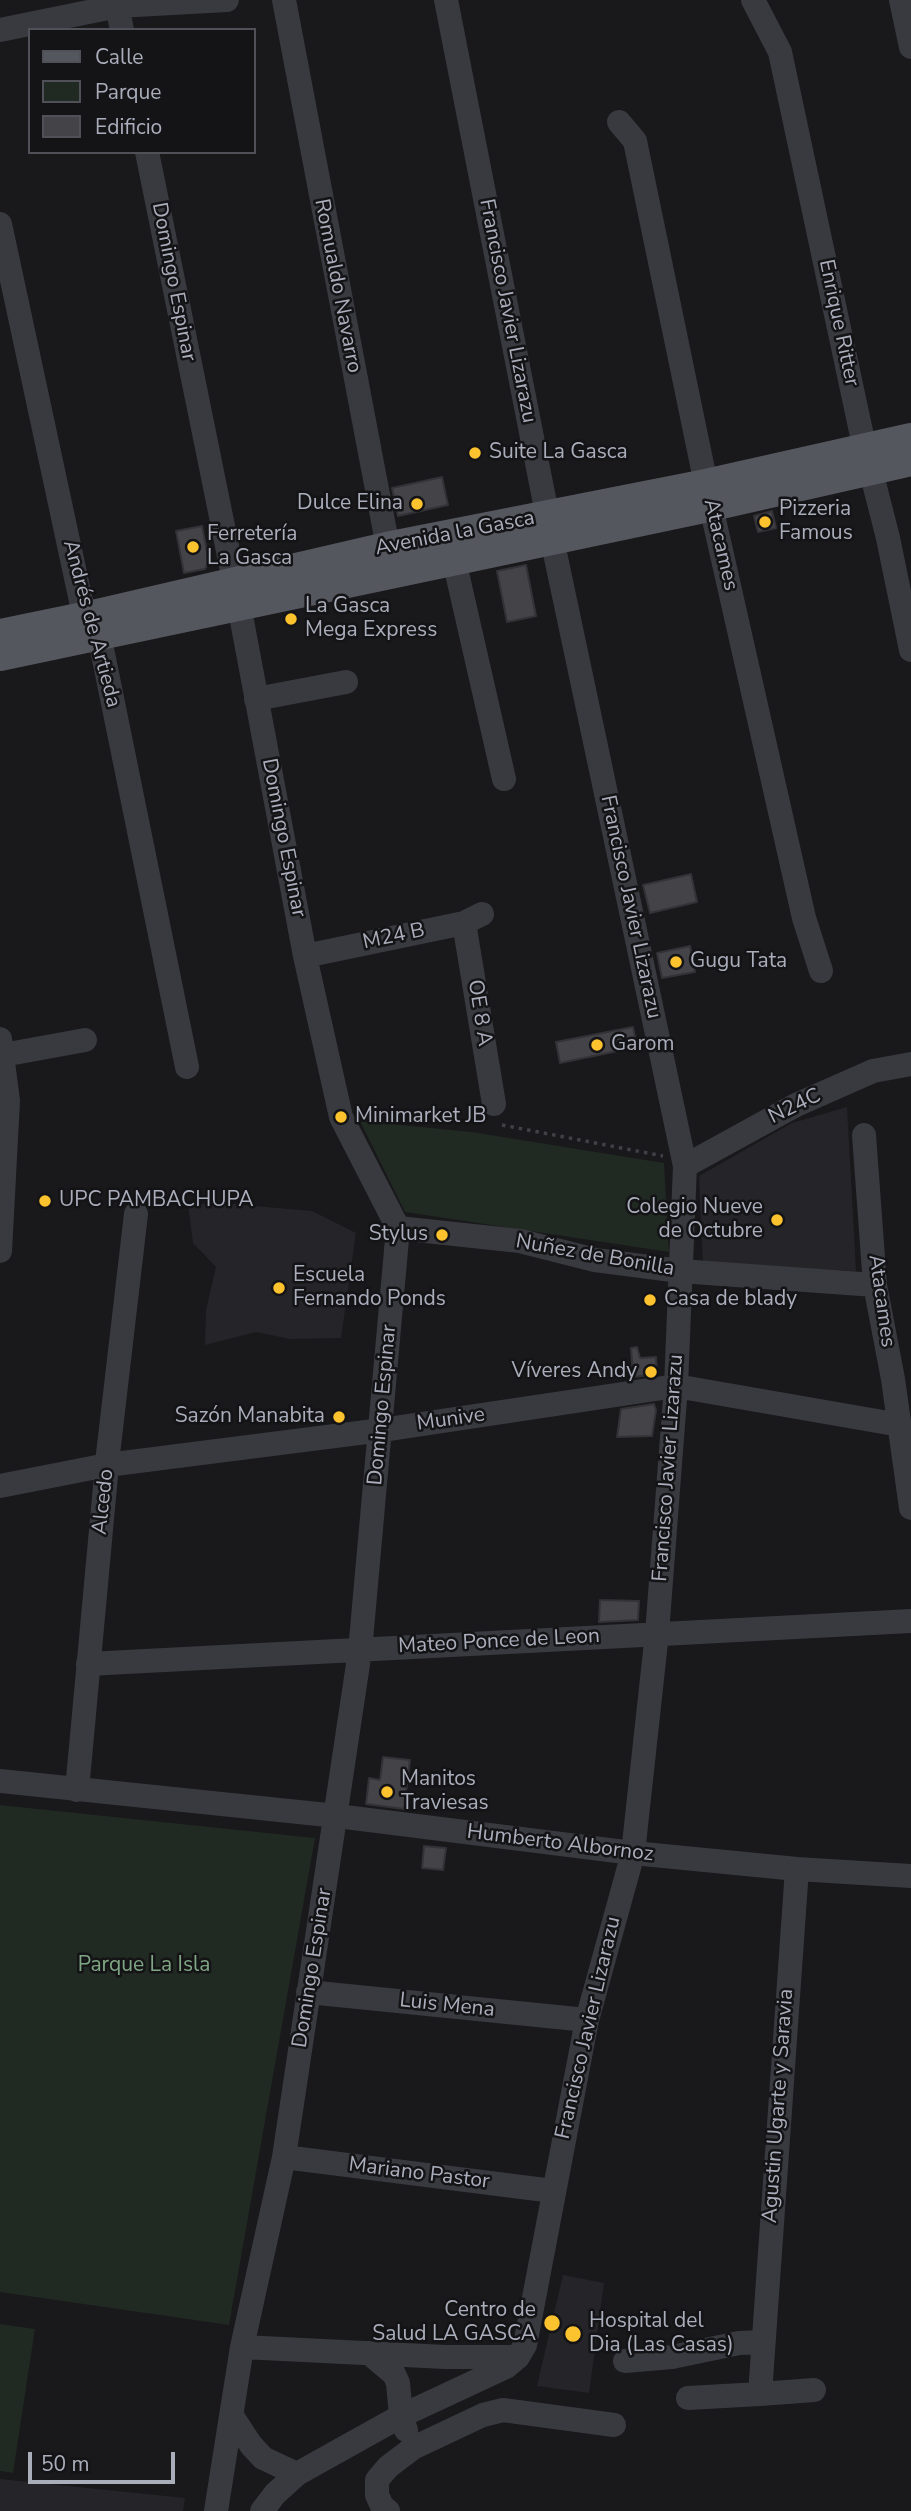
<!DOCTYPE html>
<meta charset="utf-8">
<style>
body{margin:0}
#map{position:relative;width:911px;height:2511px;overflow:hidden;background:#19181b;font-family:"Nunito Sans",sans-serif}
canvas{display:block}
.legend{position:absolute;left:28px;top:28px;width:228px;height:126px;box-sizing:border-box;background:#141316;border:2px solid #505158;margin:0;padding:9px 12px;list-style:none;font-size:21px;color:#aaaebb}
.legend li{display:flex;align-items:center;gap:14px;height:35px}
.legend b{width:35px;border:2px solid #505158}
.scale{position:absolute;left:28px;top:2452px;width:147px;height:32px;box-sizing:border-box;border:4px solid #aaaebb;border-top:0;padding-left:9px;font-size:21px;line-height:24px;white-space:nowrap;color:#aaaebb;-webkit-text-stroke:5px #141316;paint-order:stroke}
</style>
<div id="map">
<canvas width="911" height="2511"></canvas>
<ul class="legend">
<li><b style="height:9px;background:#55575f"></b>Calle</li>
<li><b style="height:19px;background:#202922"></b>Parque</li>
<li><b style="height:19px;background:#434348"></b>Edificio</li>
</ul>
<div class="scale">50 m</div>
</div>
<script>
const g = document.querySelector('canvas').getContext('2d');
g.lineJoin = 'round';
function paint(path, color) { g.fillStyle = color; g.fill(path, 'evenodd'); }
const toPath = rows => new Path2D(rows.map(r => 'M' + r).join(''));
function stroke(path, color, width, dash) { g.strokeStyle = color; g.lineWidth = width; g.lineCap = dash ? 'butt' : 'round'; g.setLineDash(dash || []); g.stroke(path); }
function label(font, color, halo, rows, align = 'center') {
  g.font = font + ' "Nunito Sans",sans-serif'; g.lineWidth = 5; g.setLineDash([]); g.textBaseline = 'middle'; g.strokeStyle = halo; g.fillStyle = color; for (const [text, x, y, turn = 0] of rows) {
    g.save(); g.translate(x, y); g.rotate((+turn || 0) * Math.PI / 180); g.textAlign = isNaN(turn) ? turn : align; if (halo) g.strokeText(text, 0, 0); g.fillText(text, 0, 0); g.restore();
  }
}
paint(toPath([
 [847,1107,856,1271,703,1265,699,1176,792,1123],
 [220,1203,312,1211,356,1233,341,1338,290,1339,256,1332,205,1345,206,1310,216,1267,193,1243,188,1205],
 [563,2275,604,2283,589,2393,537,2386],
 [0,2479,185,2498,183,2511,0,2511]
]), '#252428');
paint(toPath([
 [360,1121,472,1132,664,1163,669,1252,405,1212],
 [0,1805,315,1838,229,2325,0,2292],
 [0,2324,35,2329,13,2473,0,2471]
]), '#202922');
const building = toPath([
 [442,477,448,505,398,516,392,488,442,477],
 [772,511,776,528,758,532,754,516,772,511],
 [202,526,209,562,205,569,184,573,176,531,202,526],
 [526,565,536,616,507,622,497,571,526,565],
 [691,874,697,902,650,913,643,885,691,874],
 [690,946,695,972,662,978,657,953,690,946],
 [633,1027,637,1047,560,1063,556,1042,633,1027],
 [637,1347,640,1358,656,1357,657,1374,633,1377,631,1348,637,1347],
 [654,1404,656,1410,652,1436,617,1437,621,1409,654,1404],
 [600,1600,639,1601,638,1620,599,1622,600,1600],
 [383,1757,410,1760,404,1809,366,1804,369,1778,380,1780,383,1757],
 [424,1846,446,1848,443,1870,422,1868,424,1846]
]);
paint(building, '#434348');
stroke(building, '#333237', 2);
stroke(toPath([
 [363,1114,481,1121],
 [502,1125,663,1156]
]), '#3f4147', 3.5, [3.5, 5]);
stroke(toPath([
 [116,0,122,30],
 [284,0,391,563],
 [753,0,780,52,862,436,888,538,911,650],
 [901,0,911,47],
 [0,30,118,6,227,0],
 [619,122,635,141,706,484,804,918,821,971],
 [147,152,239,605,305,956,341,1117,398,1228,360,1651,284,2157,242,2347,216,2511],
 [0,224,81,601,102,649,187,1067],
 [454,560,504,779],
 [256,699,346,682],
 [464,923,494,1104],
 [305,956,464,923,482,914],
 [0,1039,8,1101,0,1251],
 [3,1055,85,1040],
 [864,1135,875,1285,893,1379,911,1508],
 [685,1166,796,1105,873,1071,911,1064],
 [398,1228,520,1241,595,1260,680,1271,875,1285],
 [0,1486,107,1465,382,1430,676,1386,900,1425],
 [88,1664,911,1621],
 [0,1781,337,1816,633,1853,797,1869,911,1876],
 [77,1790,108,1454,136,1214],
 [308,1992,587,2020],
 [284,2157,553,2191],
 [242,2347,445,2357,517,2357],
 [369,2353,394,2374,398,2383,401,2416,406,2430],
 [625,2361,672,2357,739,2343,762,2342],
 [760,2394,814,2390],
 [688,2398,760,2394,797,1869],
 [232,2416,251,2445,263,2458,297,2474],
 [262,2511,275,2494,297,2474,401,2416,506,2367,518,2357,525,2345,587,2020,633,1853,657,1633,676,1386,685,1166,552,539,446,0],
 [388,2511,382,2506,377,2495,377,2480,388,2467,413,2448,483,2415,503,2410,614,2425]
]), '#393a40', 24);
stroke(toPath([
 [0,634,88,616,386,547,706,484,911,438],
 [0,656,699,509,911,461]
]), '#55575f', 30);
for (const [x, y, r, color] of [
 [475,453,7,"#fdc32f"],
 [417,504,7,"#fdc32f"],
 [765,522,7,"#fdc32f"],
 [193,547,7,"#fdc32f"],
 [291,619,7,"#fdc32f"],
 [676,962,7,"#fdc32f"],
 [597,1045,7,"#fdc32f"],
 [341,1117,7,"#fdc32f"],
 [45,1201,7,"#fdc32f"],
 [777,1220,7,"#fdc32f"],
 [442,1235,7,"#fdc32f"],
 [279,1288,7,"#fdc32f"],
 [650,1300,7,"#fdc32f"],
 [651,1372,7,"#fdc32f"],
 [339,1417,7,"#fdc32f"],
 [387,1792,7,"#fdc32f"],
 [552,2323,9,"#fdc32f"],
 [573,2334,9,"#fdc32f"]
]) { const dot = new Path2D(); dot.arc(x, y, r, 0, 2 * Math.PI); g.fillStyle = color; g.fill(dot); stroke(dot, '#141316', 2.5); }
label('21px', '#aaaebb', '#141316', [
 ["Domingo Espinar",173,282,79],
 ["Romualdo Navarro",337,286,79],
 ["Francisco Javier Lizarazu",507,311,79],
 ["Enrique Ritter",838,323,78],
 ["Avenida la Gasca",455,534,-11],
 ["Atacames",720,545,77],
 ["Andrés de Artieda",91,624,75],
 ["Domingo Espinar",283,838,79],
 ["Francisco Javier Lizarazu",630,907,78],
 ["M24 B",394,937,-12],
 ["OE 8 A",479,1013,81],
 ["N24C",795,1107,-26],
 ["Nuñez de Bonilla",595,1256,10],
 ["Atacames",881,1301,82],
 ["Domingo Espinar",383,1405,-85],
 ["Munive",451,1420,-8],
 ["Francisco Javier Lizarazu",669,1468,-86],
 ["Alcedo",104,1502,-84],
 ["Mateo Ponce de Leon",499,1642,-3],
 ["Humberto Albornoz",560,1844,7],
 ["Domingo Espinar",313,1968,-81],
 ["Luis Mena",447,2006,6],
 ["Francisco Javier Lizarazu",589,2028,-77],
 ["Agustin Ugarte y Saravia",779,2106,-86],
 ["Mariano Pastor",419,2174,7]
]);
label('21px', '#aaaebb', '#141316', [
 ["Suite La Gasca",489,453],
 ["Dulce Elina",403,504,"right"],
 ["Pizzeria",779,510],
 ["Famous",779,534],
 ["Ferretería",207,535],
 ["La Gasca",207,559],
 ["La Gasca",305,607],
 ["Mega Express",305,631],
 ["Gugu Tata",690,962],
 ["Garom",611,1045],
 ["Minimarket JB",355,1117],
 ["UPC PAMBACHUPA",59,1201],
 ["Colegio Nueve",763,1208,"right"],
 ["de Octubre",763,1232,"right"],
 ["Stylus",428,1235,"right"],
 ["Escuela",293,1276],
 ["Fernando Ponds",293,1300],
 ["Casa de blady",664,1300],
 ["Víveres Andy",637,1372,"right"],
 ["Sazón Manabita",325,1417,"right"],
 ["Manitos",401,1780],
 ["Traviesas",401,1804],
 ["Centro de",536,2311,"right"],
 ["Salud LA GASCA",536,2335,"right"],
 ["Hospital del",589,2322],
 ["Dia (Las Casas)",589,2346]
], 'left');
label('21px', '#80a785', '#141316', [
 ["Parque La Isla",144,1966]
]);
</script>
